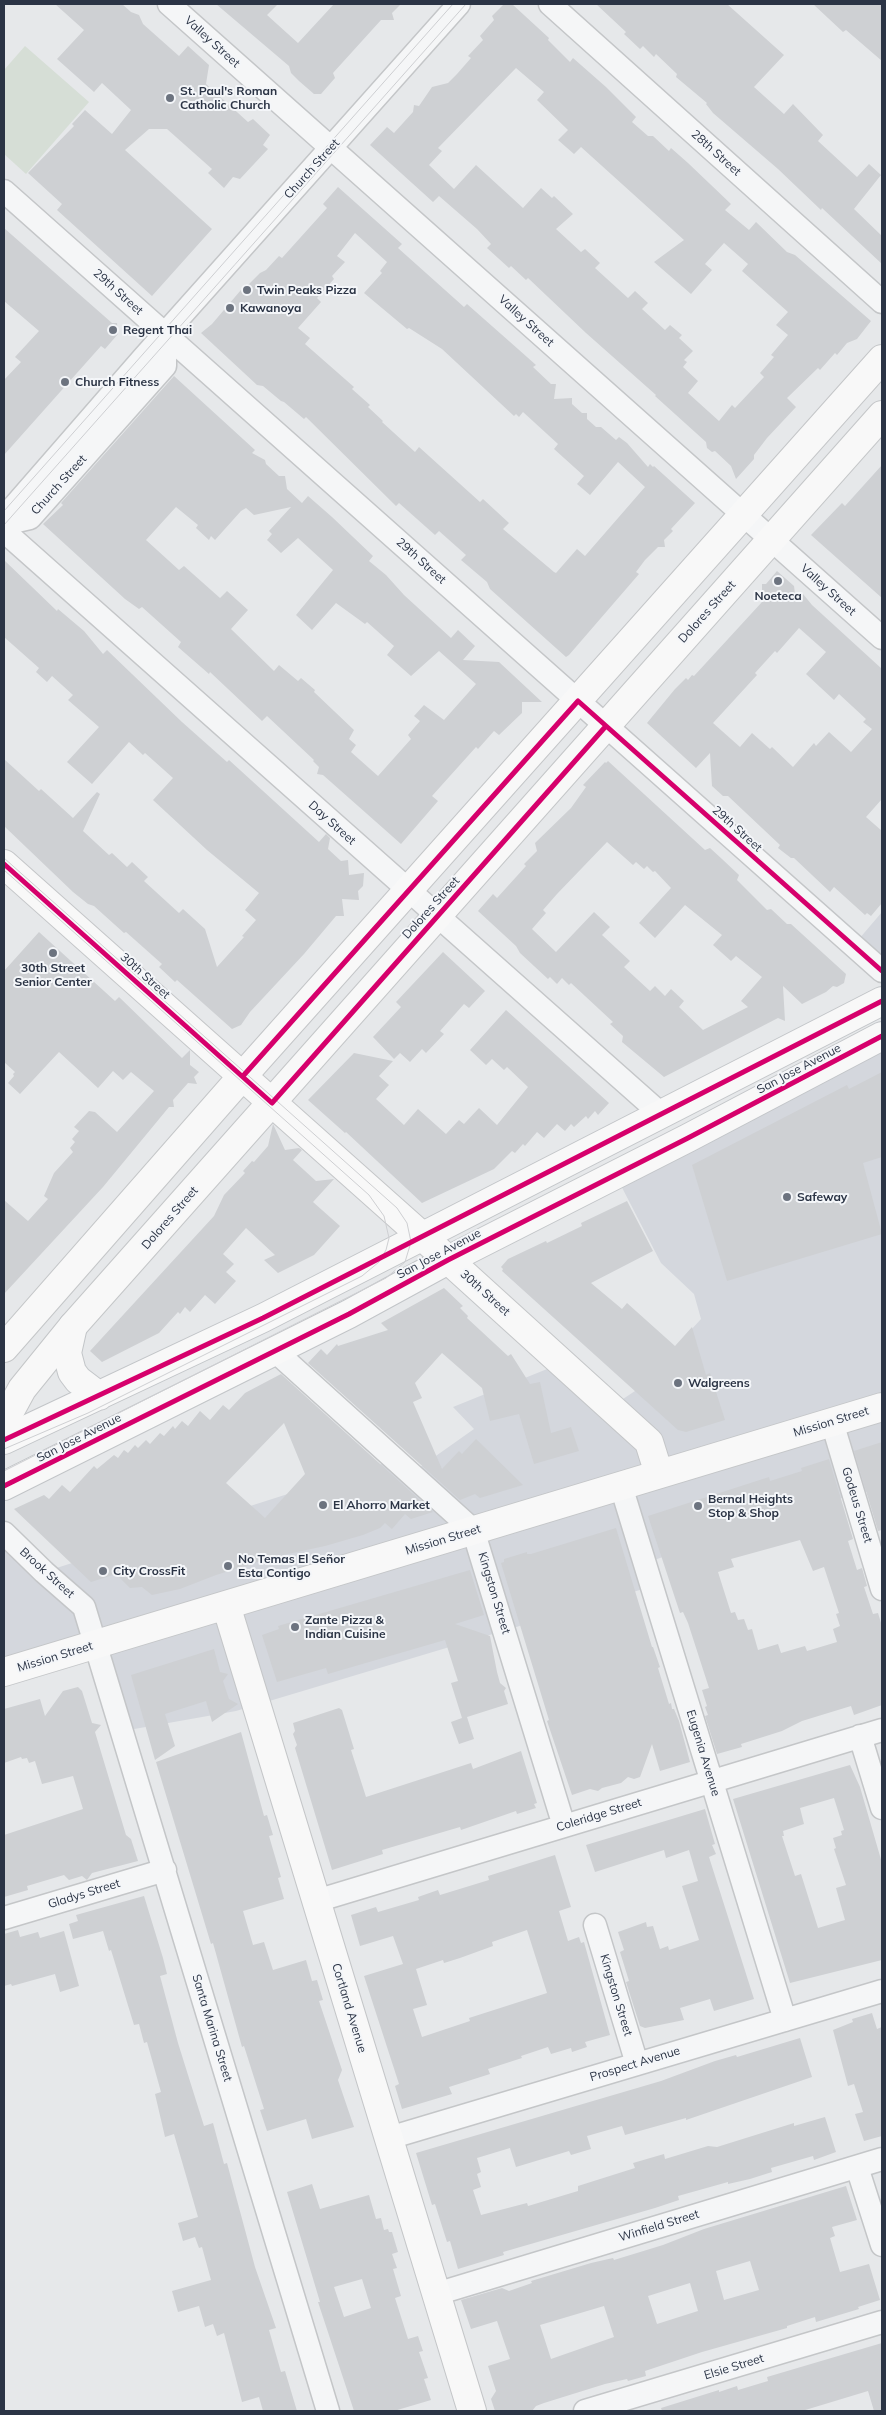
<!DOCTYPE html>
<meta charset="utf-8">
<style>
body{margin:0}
#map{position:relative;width:886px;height:2415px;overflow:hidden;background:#e6e8ea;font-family:Mulish,sans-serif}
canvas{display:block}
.frame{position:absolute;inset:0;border:5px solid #2b3445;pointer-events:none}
</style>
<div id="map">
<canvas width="886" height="2415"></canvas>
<div class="frame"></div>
</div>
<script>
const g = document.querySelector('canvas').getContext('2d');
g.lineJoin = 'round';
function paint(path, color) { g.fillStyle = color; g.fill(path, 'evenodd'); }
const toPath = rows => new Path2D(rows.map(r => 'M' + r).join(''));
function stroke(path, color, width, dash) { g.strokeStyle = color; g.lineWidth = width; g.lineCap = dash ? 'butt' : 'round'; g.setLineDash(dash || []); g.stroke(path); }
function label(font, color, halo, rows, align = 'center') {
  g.font = font + ' Mulish,sans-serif'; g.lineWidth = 4; g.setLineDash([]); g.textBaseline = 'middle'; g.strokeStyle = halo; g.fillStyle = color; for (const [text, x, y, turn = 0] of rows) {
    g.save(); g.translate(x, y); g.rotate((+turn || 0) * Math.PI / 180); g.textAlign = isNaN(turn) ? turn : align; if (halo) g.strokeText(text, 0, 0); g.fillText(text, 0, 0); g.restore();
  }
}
paint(toPath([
 [882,912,882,971,853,946],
 [882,1036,882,1491,860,1492,654,1560,663,1583,236,1711,123,1731,97,1644,4,1672,4,1538,44,1572,394,1460,416,1470,474,1429,453,1407,562,1363,611,1407,635,1391,701,1319,694,1294,661,1263,615,1174]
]), '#d4d7dd');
paint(toPath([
 [25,46,89,102,26,174,4,154,4,70]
]), '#d6ded6');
paint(toPath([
 [55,4,122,4,131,12,139,15,143,24,179,56,188,46,209,65,206,84,248,122,253,119,270,135,263,145,268,149,240,179,233,177,224,188,208,173,212,169,167,129,149,129,125,150,212,229,152,296,57,210,62,204,28,173,74,126,72,124,85,110,112,134,131,110,102,83,94,92,57,59,84,30],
 [216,4,278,4,267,15,298,43,334,4,401,4,392,13,394,20,381,20,333,73,335,78,321,94,314,94,299,81,291,73,289,66],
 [504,4,512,4,549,38,548,40,570,62,573,58,606,87,636,117,632,122,648,136,653,136,669,151,671,148,688,163,731,204,725,210,749,230,756,222,787,252,795,255,871,321,857,339,847,343,837,355,835,353,820,370,818,368,787,398,796,407,767,438,754,455,754,459,736,479,731,466,715,451,712,452,707,448,706,442,655,396,656,395,586,333,528,278,526,280,511,266,509,268,487,248,491,244,477,229,439,196,433,202,370,145,387,127,394,133,413,112,414,105,419,106,432,87,448,83,457,74,471,58,468,56,483,40,480,36,494,20,492,16],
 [516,68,544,92,537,100,568,130,558,140,574,154,581,147,684,240,654,262,691,294,712,270,705,264,724,243,748,264,742,271,788,312,776,325,788,335,771,355,774,357,760,373,764,377,735,408,732,405,719,421,688,393,698,381,683,367,687,362,684,360,693,351,679,338,682,335,670,325,665,330,642,309,648,303,635,291,628,298,595,268,600,263,585,249,581,252,556,229,573,214,554,196,552,198,541,188,523,208,476,165,454,189,429,165,442,151,438,148],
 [596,4,727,4,784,55,754,87,784,114,793,104,823,135,818,141,857,177,869,164,881,175,854,209,882,236,882,264,822,208,821,210,778,169,713,113,706,104,707,103,676,77,677,74,656,54,654,57,643,46,640,49,624,34,626,32],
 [813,4,882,4,882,61,846,30,843,32],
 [338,187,402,244,398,248,464,307,467,304,518,349,536,365,533,367,551,384,556,384,554,399,572,398,572,404,582,413,587,413,587,419,596,427,601,427,616,440,619,437,627,443,648,467,650,464,653,467,654,466,695,503,671,529,673,531,664,540,665,547,658,547,645,560,636,572,639,574,569,655,566,657,490,589,487,582,461,560,466,555,439,531,435,535,399,503,396,506,306,417,304,419,284,402,281,401,263,386,257,385,201,333,212,324,246,284,249,284,260,273,266,270,279,256,282,258,327,208,323,204],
 [355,233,387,262,380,271,382,273,364,293,407,329,409,328,442,349,514,416,516,414,519,417,523,412,558,444,554,449,584,476,577,484,590,495,618,462,645,487,585,556,577,549,556,573,554,572,503,529,509,523,483,499,480,502,419,447,415,452,382,422,383,421,368,407,370,405,352,389,354,387,305,344,310,338,298,328,321,302,317,298,334,279,332,276,345,262,337,256],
 [4,228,112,323,117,323,118,334,105,349,101,346,4,455,4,380,21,362,15,357,39,331,4,301],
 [174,376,255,450,252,453,265,460,266,464,279,476,285,476,287,489,302,503,308,496,332,517,373,556,369,561,386,575,404,595,451,638,458,630,475,646,463,660,499,662,542,702,522,702,522,713,499,735,494,731,478,749,476,747,432,796,438,801,401,844,323,775,317,774,319,767,313,761,314,760,267,716,262,721,210,672,209,674,178,647,181,642,142,607,139,609,125,599,43,524,63,505,61,503],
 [176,507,198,525,196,528,209,540,211,536,215,540,241,511,246,508,254,515,291,507,269,531,272,534,267,540,281,553,298,538,333,570,296,615,312,630,336,603,365,624,367,622,394,646,387,655,411,676,439,651,476,684,444,720,424,705,414,716,420,721,408,735,411,739,378,776,351,752,356,745,349,739,354,730,314,692,315,690,301,678,298,681,279,665,274,671,231,629,248,610,227,591,220,598,184,566,179,570,146,540],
 [882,465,882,598,811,535,842,503,845,506],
 [4,560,57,611,58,609,84,631,103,654,107,650,182,722,227,762,229,760,319,842,326,834,330,838,328,849,341,861,348,860,349,875,364,873,363,886,358,891,359,900,342,899,344,916,336,916,304,954,250,1012,241,1025,232,1029,177,980,175,982,159,967,162,964,126,932,124,933,94,906,88,904,73,892,4,826,4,759,39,791,41,789,73,818,97,792,100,794,83,831,109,855,112,853,127,867,132,862,148,877,144,881,179,913,183,909,205,929,217,967,244,937,242,936,256,920,245,910,259,893,207,850,153,800,173,778,145,753,143,755,129,742,92,784,67,762,99,727,68,700,73,695,52,676,47,682,36,672,39,668,4,637],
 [777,571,794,586,795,594,803,594,812,605,882,669,882,799,866,817,882,831,882,903,871,916,867,913,865,915,834,887,830,892,794,858,791,858,778,848,780,845,728,796,723,796,712,786,710,753,696,768,647,723,675,689,686,678,688,680,692,675,694,676,762,602,762,584,766,584],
 [799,628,826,652,806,674,834,700,839,694,866,719,863,722,872,729,851,752,829,732,816,746,814,743,793,767,772,747,770,749,752,733,740,747,713,723,757,675,755,673,775,651,777,653],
 [608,761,705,850,710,848,722,859,739,875,737,880,767,910,771,909,787,924,791,924,846,974,844,983,837,987,833,986,826,992,802,1004,783,986,785,1021,778,1018,664,1077,622,1042,623,1036,610,1024,613,1022,571,983,569,985,562,978,557,984,550,977,548,979,520,953,516,946,478,911,493,894,497,898,526,866,524,864,537,851,535,843,571,808,586,787,583,785,605,762,606,763],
 [607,842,633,865,636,862,644,869,647,866,653,872,655,871,671,888,639,923,655,938,685,905,722,935,713,945,731,961,736,956,762,977,741,1001,748,1007,703,1030,679,1007,684,1001,671,989,665,996,655,986,650,991,624,967,630,961,602,935,610,927,594,912,556,952,532,929,546,913,543,910,557,894],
 [39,932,115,1001,119,997,182,1058,190,1050,190,1065,199,1072,194,1077,197,1084,188,1083,173,1100,174,1107,169,1107,103,1187,4,1294,4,1200,28,1221,48,1199,44,1196,54,1173,73,1152,70,1148,75,1142,72,1139,79,1131,74,1127,89,1111,95,1112,117,1132,154,1091,131,1072,123,1080,113,1071,98,1088,59,1052,20,1094,8,1083,14,1076,13,1074,15,1072,4,1062,4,971],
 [443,952,485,991,469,1008,464,1004,440,1031,444,1034,426,1053,422,1049,410,1062,400,1053,394,1059,373,1037,401,1007,396,1002],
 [506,1010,609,1103,598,1115,595,1111,588,1119,586,1116,574,1127,571,1124,565,1131,557,1124,544,1138,537,1132,525,1146,523,1144,515,1153,512,1151,494,1169,422,1203,346,1132,345,1133,308,1100,354,1053,393,1061,379,1076,389,1085,376,1099,404,1125,418,1109,446,1134,459,1120,464,1124,479,1108,497,1125,528,1087,507,1067,504,1070,492,1059,486,1065,470,1050],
 [882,1072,882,1157,863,1163,882,1234,727,1281,692,1165,847,1085,849,1089],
 [273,1124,285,1150,299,1148,302,1150,293,1160,316,1181,334,1179,313,1202,340,1226,314,1255,278,1273,264,1260,275,1255,246,1228,223,1254,234,1264,226,1272,236,1281,215,1304,205,1295,190,1312,185,1307,180,1314,178,1312,159,1333,102,1362,90,1351,214,1216,224,1195,245,1173,243,1171,252,1161,254,1162,268,1146],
 [627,1201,653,1251,591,1283,622,1309,627,1303,675,1346,692,1327,706,1375,710,1373,725,1420,686,1432,678,1430,502,1271,503,1269,501,1267,508,1259,546,1241,547,1243,582,1226,581,1223],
 [444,1288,463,1306,460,1308,468,1316,467,1318,508,1356,511,1354,530,1384,540,1382,551,1433,571,1427,579,1451,534,1464,519,1414,490,1421,482,1388,442,1353,415,1383,422,1398,413,1402,442,1469,459,1451,462,1454,476,1439,523,1485,480,1498,475,1494,460,1500,308,1363,321,1349,327,1355,337,1344,338,1346,388,1330,381,1323],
 [281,1374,433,1512,411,1519,405,1514,392,1529,385,1523,380,1528,363,1535,325,1546,274,1557,216,1575,180,1589,152,1595,142,1587,130,1588,116,1574,91,1582,14,1509,44,1495,49,1499,62,1485,70,1492,94,1466,97,1469,114,1455,118,1458,124,1450,128,1453,135,1445,138,1448,146,1440,150,1444,160,1433,164,1436,173,1426,175,1429,182,1421,188,1426,200,1411,210,1420,223,1405,229,1410,245,1393],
 [284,1423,305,1474,265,1518,226,1483],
 [882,1442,882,1530,878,1531,854,1451],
 [829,1459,853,1539,848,1541,857,1570,862,1568,867,1586,864,1587,873,1614,878,1613,882,1626,882,1705,854,1715,851,1706,802,1721,782,1731,741,1744,742,1747,717,1754,705,1716,708,1715,705,1707,707,1706,702,1690,709,1688,688,1623,683,1612,680,1613,675,1598,648,1516,769,1477,770,1481,802,1471,801,1468],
 [800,1540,813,1571,824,1567,839,1613,836,1614,840,1626,833,1629,837,1642,807,1651,805,1646,781,1653,778,1644,758,1650,752,1629,748,1630,744,1619,738,1620,735,1612,731,1613,718,1572,734,1567,731,1559],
 [616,1528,652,1647,653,1647,660,1667,658,1668,669,1704,671,1703,672,1709,674,1709,679,1721,690,1762,660,1771,652,1744,640,1777,634,1779,628,1777,621,1783,602,1788,598,1791,590,1789,572,1795,547,1721,549,1720,501,1563,504,1562,504,1559,527,1552,527,1554,531,1554],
 [470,1570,484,1615,455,1624,490,1636,497,1672,500,1683,506,1688,504,1691,508,1704,467,1717,474,1739,459,1744,451,1722,462,1718,451,1683,458,1681,445,1640,328,1674,326,1668,277,1682,262,1635,279,1629,278,1626],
 [214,1649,220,1672,228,1674,223,1681,229,1699,238,1704,212,1722,206,1701,165,1714,175,1746,155,1760,131,1675],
 [78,1687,82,1691,92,1723,101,1725,95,1732,126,1835,131,1839,138,1861,92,1873,87,1880,82,1876,69,1880,64,1875,27,1886,28,1890,4,1897,4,1835,83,1809,73,1776,42,1784,35,1761,29,1763,27,1758,22,1759,21,1757,4,1763,4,1709,40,1699,45,1716,63,1691],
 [339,1708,342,1710,354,1749,351,1750,366,1797,471,1763,473,1769,521,1751,537,1803,534,1804,536,1808,517,1814,516,1811,461,1830,460,1827,382,1850,383,1854,332,1870,295,1748,297,1745,293,1734,295,1731,293,1723],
 [241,1732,264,1816,267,1815,273,1835,269,1836,281,1877,278,1878,284,1899,243,1911,253,1945,264,1942,273,1970,306,1960,312,1981,317,1980,323,2000,319,2001,342,2070,338,2080,354,2127,312,2139,306,2119,267,2131,260,2110,264,2109,244,2046,242,2047,213,1943,211,1944,156,1762],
 [850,1765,860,1787,882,1863,882,1960,790,1983,733,1799],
 [834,1798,844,1830,841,1831,842,1835,833,1838,836,1848,834,1849,846,1885,836,1888,845,1920,818,1928,801,1874,795,1876,782,1836,784,1836,783,1831,804,1824,800,1808],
 [705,1809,715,1844,712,1845,716,1854,709,1857,754,1999,714,2011,710,1999,680,2008,684,2020,645,2028,640,2026,626,1982,629,1981,620,1952,624,1950,618,1932,646,1922,647,1927,653,1926,660,1949,668,1946,669,1950,699,1940,682,1886,698,1881,689,1850,666,1858,664,1850,595,1872,586,1845],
 [555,1855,571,1907,559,1911,568,1941,579,1937,581,1943,584,1942,610,2035,585,2042,587,2047,572,2052,571,2048,551,2054,548,2047,521,2056,522,2058,488,2069,490,2074,449,2087,452,2094,402,2109,395,2086,399,2084,364,1976,403,1964,393,1936,360,1946,351,1915,376,1907,378,1912,419,1900,418,1897,438,1890,440,1895,489,1880,488,1876],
 [527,1930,547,1993,469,2018,470,2021,422,2037,413,2009,427,2005,416,1969,443,1960,444,1963,460,1958,493,1946,492,1942],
 [144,1896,163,1958,167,1974,160,1976,178,2043,204,2126,213,2123,224,2164,227,2163,255,2267,276,2328,269,2330,281,2372,285,2371,297,2411,263,2411,259,2397,242,2402,224,2333,217,2336,213,2324,205,2327,199,2306,178,2312,172,2291,211,2280,202,2247,199,2248,195,2237,183,2241,178,2223,198,2217,174,2134,165,2137,155,2094,161,2092,147,2042,144,2043,139,2024,134,2025,111,1950,109,1951,103,1931,73,1939,69,1924,78,1921,76,1915],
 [18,1930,20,1937,38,1932,40,1938,64,1931,79,1986,60,1992,55,1974,12,1986,11,1984,4,1986,4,1934],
 [872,2013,877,2029,882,2027,882,2136,864,2141,855,2114,863,2112,854,2084,848,2086,833,2030,853,2022,852,2019],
 [800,2038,812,2077,686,2120,686,2118,625,2135,622,2126,587,2136,591,2149,571,2155,569,2151,516,2167,510,2148,477,2158,481,2172,477,2174,481,2187,473,2190,481,2215,527,2203,528,2206,578,2191,578,2186,635,2168,633,2163,664,2154,665,2159,708,2146,717,2147,794,2123,794,2126,825,2117,836,2152,814,2160,813,2156,771,2168,772,2172,750,2179,728,2184,728,2182,678,2196,679,2200,655,2208,503,2252,504,2255,458,2269,450,2241,447,2242,435,2204,432,2205,416,2153,661,2081,715,2061,736,2055,737,2057],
 [312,2184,320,2209,369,2195,376,2219,381,2218,384,2230,388,2229,389,2232,392,2232,398,2252,392,2254,397,2268,393,2269,401,2296,395,2298,408,2339,418,2336,423,2351,419,2352,428,2378,424,2379,431,2400,394,2411,354,2411,318,2302,320,2302,287,2192],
 [362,2279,371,2308,344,2317,334,2287],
 [846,2186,857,2220,832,2227,835,2236,830,2238,840,2272,869,2264,880,2300,858,2307,859,2309,816,2322,815,2317,787,2326,787,2328,702,2352,645,2371,646,2376,628,2381,627,2379,605,2384,544,2403,536,2406,532,2411,495,2411,491,2399,496,2391,488,2366,510,2359,497,2321,471,2329,461,2300,502,2288,509,2291,532,2283,531,2281,591,2263,613,2258,614,2260,663,2245,704,2229],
 [750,2261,759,2290,724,2300,716,2271],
 [690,2283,698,2311,657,2324,648,2296],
 [604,2306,614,2337,551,2359,540,2325],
 [882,2343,882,2411,874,2411,868,2391,802,2411,662,2411,661,2408,719,2390,719,2392,737,2386,738,2390,768,2381,767,2377]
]), '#ced0d3');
const street = toPath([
 [169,4,882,638],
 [550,4,882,302],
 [4,191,882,971],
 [4,518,145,356,459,4],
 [4,524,30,518,165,366,165,334],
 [4,531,661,1114],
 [275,1351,473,1530,564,1826],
 [832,1422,882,1589],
 [621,1486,785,2020],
 [4,1533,44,1572,84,1607,328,2411],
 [860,1736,882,1808],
 [316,1901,882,1730],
 [4,1918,165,1870],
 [595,1925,637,2064],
 [389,2138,882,1991],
 [857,2167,882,2245],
 [436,2294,882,2159],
 [585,2411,882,2322]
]);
const secondary = toPath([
 [4,864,423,1237,649,1442,659,1474],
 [4,1348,239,1080,882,359],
 [4,1422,22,1389,73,1326,882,415],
 [226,1605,472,2411],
 [4,1672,882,1407]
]);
const primary = toPath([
 [73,1326,67,1353,72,1372,78,1380,99,1396],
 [4,1440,263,1318,882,1001],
 [4,1486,349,1314,448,1260,688,1138,882,1036]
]);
stroke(street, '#c4c6c8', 25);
stroke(secondary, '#c4c6c8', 30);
stroke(primary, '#c2c5c8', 30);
stroke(street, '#f5f6f7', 22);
stroke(secondary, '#f8f8f8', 28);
stroke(primary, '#f8f8f8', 28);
stroke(toPath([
 [4,511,453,4],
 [4,525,466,4],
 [4,858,397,1208,407,1223,411,1242,405,1262,386,1278,4,1471],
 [4,870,369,1195,384,1216,389,1238,386,1250,379,1262,362,1276,88,1413,4,1449]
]), '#cecfd2', 1);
stroke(toPath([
 [4,864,272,1103,606,726],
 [243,1076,578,701,882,971],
 [4,1440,263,1318,882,1001],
 [4,1486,349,1314,448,1260,688,1138,882,1036]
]), '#d6006c', 5);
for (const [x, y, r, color] of [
 [170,98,5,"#6c737f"],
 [247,290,5,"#6c737f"],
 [230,308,5,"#6c737f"],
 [113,330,5,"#6c737f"],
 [65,382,5,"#6c737f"],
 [778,581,5,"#6c737f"],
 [53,953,5,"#6c737f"],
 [787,1197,5,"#6c737f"],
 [678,1383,5,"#6c737f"],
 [323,1505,5,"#6c737f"],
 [698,1506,5,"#6c737f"],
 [228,1566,5,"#6c737f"],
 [103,1571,5,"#6c737f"],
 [295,1627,5,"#6c737f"]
]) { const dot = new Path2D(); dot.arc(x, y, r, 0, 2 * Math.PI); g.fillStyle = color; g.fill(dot); stroke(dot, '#f4f6f9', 2); }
label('12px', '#2b3445', '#f4f6f9', [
 ["Valley Street",212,42,42],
 ["28th Street",716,153,42],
 ["Church Street",312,169,-48],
 ["29th Street",118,292,42],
 ["Valley Street",526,321,42],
 ["Church Street",59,485,-48],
 ["29th Street",421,561,42],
 ["Valley Street",828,590,42],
 ["Dolores Street",707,612,-48],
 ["Day Street",332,823,42],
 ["29th Street",737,829,42],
 ["Dolores Street",431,908,-48],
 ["30th Street",145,976,42],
 ["San Jose Avenue",799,1069,-28],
 ["Dolores Street",170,1218,-49],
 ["San Jose Avenue",439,1254,-28],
 ["30th Street",485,1293,42],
 ["Mission Street",831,1422,-17],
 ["San Jose Avenue",79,1438,-27],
 ["Godeus Street",857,1505,73],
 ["Mission Street",443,1540,-17],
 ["Brook Street",47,1573,42],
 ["Kingston Street",494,1593,73],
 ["Mission Street",55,1657,-17],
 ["Eugenia Avenue",703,1753,73],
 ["Coleridge Street",599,1815,-17],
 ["Gladys Street",84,1894,-17],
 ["Kingston Street",616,1995,73],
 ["Cortland Avenue",349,2008,73],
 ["Santa Marina Street",212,2028,73],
 ["Prospect Avenue",635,2064,-17],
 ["Winfield Street",659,2226,-17],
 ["Elsie Street",734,2367,-17]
]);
label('bold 12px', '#2b3445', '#f4f6f9', [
 ["St. Paul's Roman",180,91],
 ["Catholic Church",180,105],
 ["Twin Peaks Pizza",257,290],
 ["Kawanoya",240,308],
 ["Regent Thai",123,330],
 ["Church Fitness",75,382],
 ["Noeteca",778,596,"center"],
 ["30th Street",53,968,"center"],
 ["Senior Center",53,982,"center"],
 ["Safeway",797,1197],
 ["Walgreens",688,1383],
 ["Bernal Heights",708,1499],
 ["Stop & Shop",708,1513],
 ["El Ahorro Market",333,1505],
 ["No Temas El Señor",238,1559],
 ["Esta Contigo",238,1573],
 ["City CrossFit",113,1571],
 ["Zante Pizza &",305,1620],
 ["Indian Cuisine",305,1634]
], 'left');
</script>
